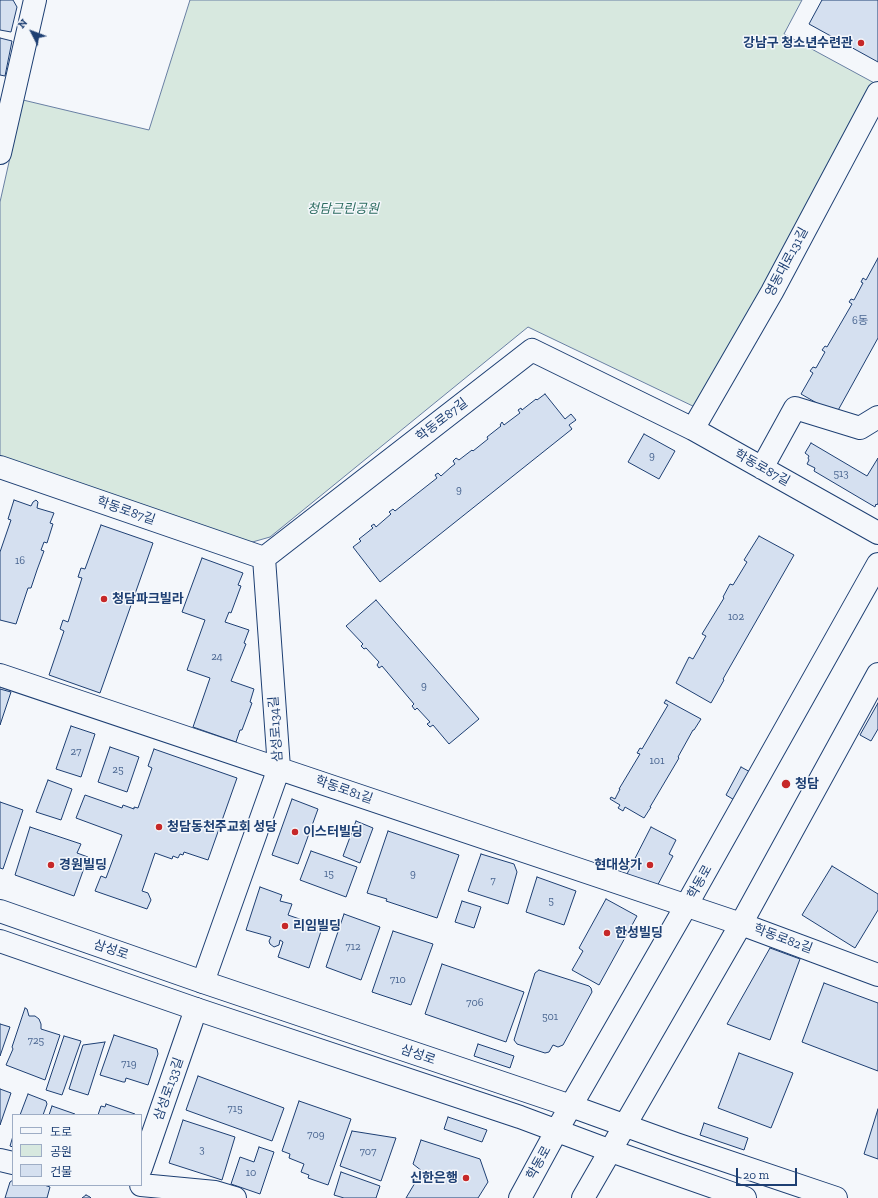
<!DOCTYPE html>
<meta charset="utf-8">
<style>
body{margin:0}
#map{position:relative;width:878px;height:1198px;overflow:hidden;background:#f4f7fb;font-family:"Zilla Slab","Noto Sans KR",serif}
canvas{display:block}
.legend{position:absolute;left:12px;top:1114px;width:130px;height:72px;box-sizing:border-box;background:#f4f7fb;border:1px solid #9eadc5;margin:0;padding:5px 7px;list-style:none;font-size:12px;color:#1d3f73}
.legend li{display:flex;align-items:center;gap:8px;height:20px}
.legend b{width:20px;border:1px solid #9eadc5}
.north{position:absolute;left:12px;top:12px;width:40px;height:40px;-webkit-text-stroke:3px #f4f7fb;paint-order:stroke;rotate:312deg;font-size:11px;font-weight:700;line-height:16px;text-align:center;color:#1d3f73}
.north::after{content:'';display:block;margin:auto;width:14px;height:18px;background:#1d3f73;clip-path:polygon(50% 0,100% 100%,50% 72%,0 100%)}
.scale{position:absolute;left:736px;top:1168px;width:61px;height:18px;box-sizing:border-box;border:2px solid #1d3f73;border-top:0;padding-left:5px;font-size:12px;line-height:14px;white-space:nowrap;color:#1d3f73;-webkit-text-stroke:3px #f4f7fb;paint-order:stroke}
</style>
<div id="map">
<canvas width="878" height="1198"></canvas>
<ul class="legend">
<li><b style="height:5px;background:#f4f7fb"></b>도로</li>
<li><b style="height:11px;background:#d7e8df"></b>공원</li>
<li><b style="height:11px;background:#d5e0f0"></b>건물</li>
</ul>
<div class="north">N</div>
<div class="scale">20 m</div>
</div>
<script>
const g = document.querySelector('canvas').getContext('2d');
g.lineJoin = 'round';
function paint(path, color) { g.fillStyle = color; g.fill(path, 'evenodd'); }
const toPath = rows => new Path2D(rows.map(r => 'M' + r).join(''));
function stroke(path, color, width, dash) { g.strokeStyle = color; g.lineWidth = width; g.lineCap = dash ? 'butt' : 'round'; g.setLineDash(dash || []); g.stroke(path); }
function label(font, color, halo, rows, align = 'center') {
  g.font = font + ' "Zilla Slab","Noto Sans KR",serif'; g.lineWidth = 3; g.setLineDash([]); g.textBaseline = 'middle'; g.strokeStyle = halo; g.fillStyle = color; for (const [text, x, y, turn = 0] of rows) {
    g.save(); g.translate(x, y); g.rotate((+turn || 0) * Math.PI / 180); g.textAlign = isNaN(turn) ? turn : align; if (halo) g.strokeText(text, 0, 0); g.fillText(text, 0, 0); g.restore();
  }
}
const green = toPath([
 [190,0,802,0,784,34,878,85,699,409,528,327,270,537,242,545,0,459,0,202,23,100,149,130,190,0]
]);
paint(green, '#d7e8df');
stroke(green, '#687fa3', 1);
const building = toPath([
 [0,0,13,0,17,7,11,32,0,30,0,0],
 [822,0,878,0,878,62,809,24,822,0],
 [0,38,12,41,5,76,0,75,0,38],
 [878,258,878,338,836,414,801,394,813,373,810,371,813,367,816,368,825,352,822,350,825,346,827,347,852,304,849,302,851,299,854,300,863,283,861,282,863,278,866,280,878,258],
 [545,394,565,419,571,414,576,420,569,425,572,429,380,582,353,547,361,541,359,539,373,528,371,526,374,524,376,527,391,514,389,512,393,509,395,511,437,478,435,475,438,473,441,476,451,467,455,464,453,461,456,458,459,460,472,450,473,451,488,439,487,437,501,426,500,425,502,422,504,425,520,413,518,410,521,408,522,410,536,399,537,400,545,394],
 [644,434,675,451,659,479,628,462,644,434],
 [811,443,867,476,878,458,878,503,877,505,876,504,875,507,814,471,815,468,807,464,809,460,808,458,809,456,805,453,811,443],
 [14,500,31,506,33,502,36,500,38,502,37,508,54,513,50,523,53,524,47,543,44,542,41,550,44,551,37,570,31,588,28,588,16,624,0,620,0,552,11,520,8,519,14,500],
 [101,525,153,543,100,693,49,675,64,631,60,629,63,620,68,622,82,578,78,577,81,568,85,569,101,525],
 [759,536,794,555,723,679,724,680,711,703,676,683,689,657,693,659,706,636,702,634,724,598,723,597,730,584,733,585,747,562,744,560,759,536],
 [202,558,243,573,238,585,241,586,231,613,229,612,225,622,249,630,244,643,246,644,231,681,254,689,250,702,252,703,242,730,240,730,236,742,193,727,210,678,187,670,205,620,182,612,202,558],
 [376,600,479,719,449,744,433,725,430,727,427,724,430,722,417,708,415,710,412,706,414,704,382,666,379,668,377,665,379,662,366,648,364,649,361,646,363,644,346,626,376,600],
 [0,689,11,692,0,725,0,689],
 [666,700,701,719,694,730,693,730,678,757,679,758,650,807,651,807,644,818,625,807,623,811,618,808,620,805,610,799,611,797,615,799,620,789,619,789,640,754,637,753,640,748,642,749,668,705,664,703,666,700],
 [878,703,878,729,871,741,860,735,878,703],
 [71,726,95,734,81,777,56,769,71,726],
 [110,747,139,757,127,792,98,782,110,747],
 [154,749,237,778,208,860,184,852,183,855,180,854,178,858,173,856,172,859,155,853,142,891,148,893,151,900,147,909,95,891,101,876,106,878,122,835,76,818,85,795,122,808,123,805,134,809,134,807,138,808,152,768,148,766,154,749],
 [741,767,752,773,736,801,726,795,741,767],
 [48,780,72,789,61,820,36,812,48,780],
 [292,799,318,809,298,864,272,855,292,799],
 [0,802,23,810,3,869,0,868,0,802],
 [356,821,373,828,360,863,343,856,356,821],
 [30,827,81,844,77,853,88,857,74,896,15,875,30,827],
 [651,827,676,840,669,854,673,856,655,890,627,874,651,827],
 [388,831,459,855,437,918,386,901,387,899,367,893,388,831],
 [311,851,357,867,346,897,300,880,311,851],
 [481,854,514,864,517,872,508,904,468,891,481,854],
 [832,866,878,894,878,910,855,948,802,915,832,866],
 [537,877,576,891,564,925,526,912,537,877],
 [260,887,282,895,280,901,292,904,288,915,311,923,317,920,324,922,309,968,278,957,283,942,280,940,279,945,274,947,270,944,269,941,271,937,246,930,260,887],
 [606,899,637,916,599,985,572,970,583,951,579,948,606,899],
 [462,901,481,907,474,928,455,922,462,901],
 [344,914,380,927,361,980,326,967,344,914],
 [393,931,433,944,411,1005,372,992,393,931],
 [770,948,800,959,770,1040,727,1024,770,948],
 [442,964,524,992,506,1042,425,1014,442,964],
 [539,970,589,986,591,988,592,992,563,1045,558,1047,553,1045,549,1052,545,1053,517,1044,514,1040,535,973,539,970],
 [824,983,878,1003,878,1071,802,1042,824,983],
 [25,1008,27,1009,29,1016,35,1016,39,1019,41,1024,41,1029,60,1035,45,1080,6,1065,13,1049,12,1047,25,1008],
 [0,1024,10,1027,0,1056,0,1024],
 [114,1035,157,1049,158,1054,148,1085,126,1078,125,1082,123,1082,100,1075,114,1035],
 [64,1036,81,1041,62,1095,46,1090,64,1036],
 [105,1042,88,1095,69,1089,83,1045,105,1042],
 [478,1044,514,1056,510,1068,474,1056,478,1044],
 [739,1053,793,1073,771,1128,718,1108,739,1053],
 [198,1076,284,1108,272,1141,186,1110,198,1076],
 [0,1089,11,1093,0,1125,0,1089],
 [28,1094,46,1101,47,1104,43,1115,20,1115,28,1094],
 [299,1101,351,1119,328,1185,308,1178,309,1175,301,1172,304,1164,289,1158,290,1154,282,1151,299,1101],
 [106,1104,135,1114,135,1115,98,1115,101,1106,105,1107,106,1104],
 [52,1106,75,1114,75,1115,49,1115,52,1106],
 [878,1109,878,1159,864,1154,878,1109],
 [448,1117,487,1130,482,1142,444,1129,448,1117],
 [183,1120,235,1137,222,1180,169,1163,183,1120],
 [704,1123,748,1138,744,1150,700,1135,704,1123],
 [352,1131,396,1138,381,1181,340,1166,352,1131],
 [13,1136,13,1147,10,1146,13,1136],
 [421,1140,480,1159,488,1182,478,1198,406,1198,422,1171,413,1164,421,1140],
 [259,1147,274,1152,260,1194,231,1184,240,1157,254,1162,259,1147],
 [341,1172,380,1186,376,1198,344,1198,334,1195,341,1172],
 [13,1180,13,1185,44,1185,50,1187,47,1198,5,1198,10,1182,13,1180],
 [86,1195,90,1197,91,1198,82,1198,86,1195]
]);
paint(building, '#d5e0f0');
stroke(building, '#1d3f73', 1);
const minor = toPath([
 [0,153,35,0],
 [693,429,772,292,878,93],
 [0,467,264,558],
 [762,468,795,408,860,428,878,417],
 [264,558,532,350,693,429,878,533],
 [0,675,741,924,878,975],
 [203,982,279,768,264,558],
 [0,1160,13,1163],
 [141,1168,196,1009],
 [141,1185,215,1192,235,1198]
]);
const major = toPath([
 [0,911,203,982,571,1106,676,1144,836,1198],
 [0,941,196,1009,520,1117,611,1151,745,1198],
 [520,1198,557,1130,686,906,878,564],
 [583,1198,741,924,878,674]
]);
stroke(minor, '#1d3f73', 24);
stroke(major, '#1d3f73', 24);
stroke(minor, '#f4f7fb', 22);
stroke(major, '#f4f7fb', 22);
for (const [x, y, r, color] of [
 [861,43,4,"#c62828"],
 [104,599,4,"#c62828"],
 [786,784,5,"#c62828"],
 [159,827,4,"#c62828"],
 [295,832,4,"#c62828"],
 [51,865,4,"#c62828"],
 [650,865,4,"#c62828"],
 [285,926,4,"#c62828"],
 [607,933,4,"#c62828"],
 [466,1178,4,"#c62828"]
]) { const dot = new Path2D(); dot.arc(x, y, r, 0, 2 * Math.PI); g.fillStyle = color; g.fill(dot); stroke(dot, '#f4f7fb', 1.5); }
label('11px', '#4b6792', null, [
 ["6동",860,321],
 ["9",652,456],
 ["513",841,474],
 ["9",459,490],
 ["16",20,561],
 ["102",736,617],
 ["24",217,657],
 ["9",424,686],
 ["27",76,752],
 ["101",657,761],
 ["25",118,770],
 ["15",329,874],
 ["9",413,874],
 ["7",493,881],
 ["5",551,901],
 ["712",353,947],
 ["710",398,980],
 ["706",475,1003],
 ["501",550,1017],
 ["725",36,1041],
 ["719",129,1064],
 ["715",235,1109],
 ["709",316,1135],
 ["3",202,1150],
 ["707",368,1152],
 ["10",251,1173]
]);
label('bold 13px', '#1d3f73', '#f4f7fb', [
 ["강남구 청소년수련관",853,43,"right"],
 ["청담파크빌라",112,599],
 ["청담",795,784],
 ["청담동천주교회 성당",167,827],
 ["이스터빌딩",303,832],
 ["경원빌딩",59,865],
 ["현대상가",642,865,"right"],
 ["리임빌딩",293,926],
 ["한성빌딩",615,933],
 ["신한은행",458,1178,"right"]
], 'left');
label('italic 13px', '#2c6c60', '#f4f7fb', [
 ["청담근린공원",343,209]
]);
label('13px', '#1d3f73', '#f4f7fb', [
 ["영동대로131길",787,262,-62],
 ["학동로87길",442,420,-38],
 ["학동로87길",762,468,29],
 ["학동로87길",126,511,19],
 ["삼성로134길",276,729,-94],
 ["학동로81길",344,790,19],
 ["학동로",700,882,-61],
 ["학동로82길",783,939,20],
 ["삼성로",111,950,19],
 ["삼성로",418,1055,19],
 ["삼성로133길",169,1089,-71],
 ["학동로",539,1163,-61]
]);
</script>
